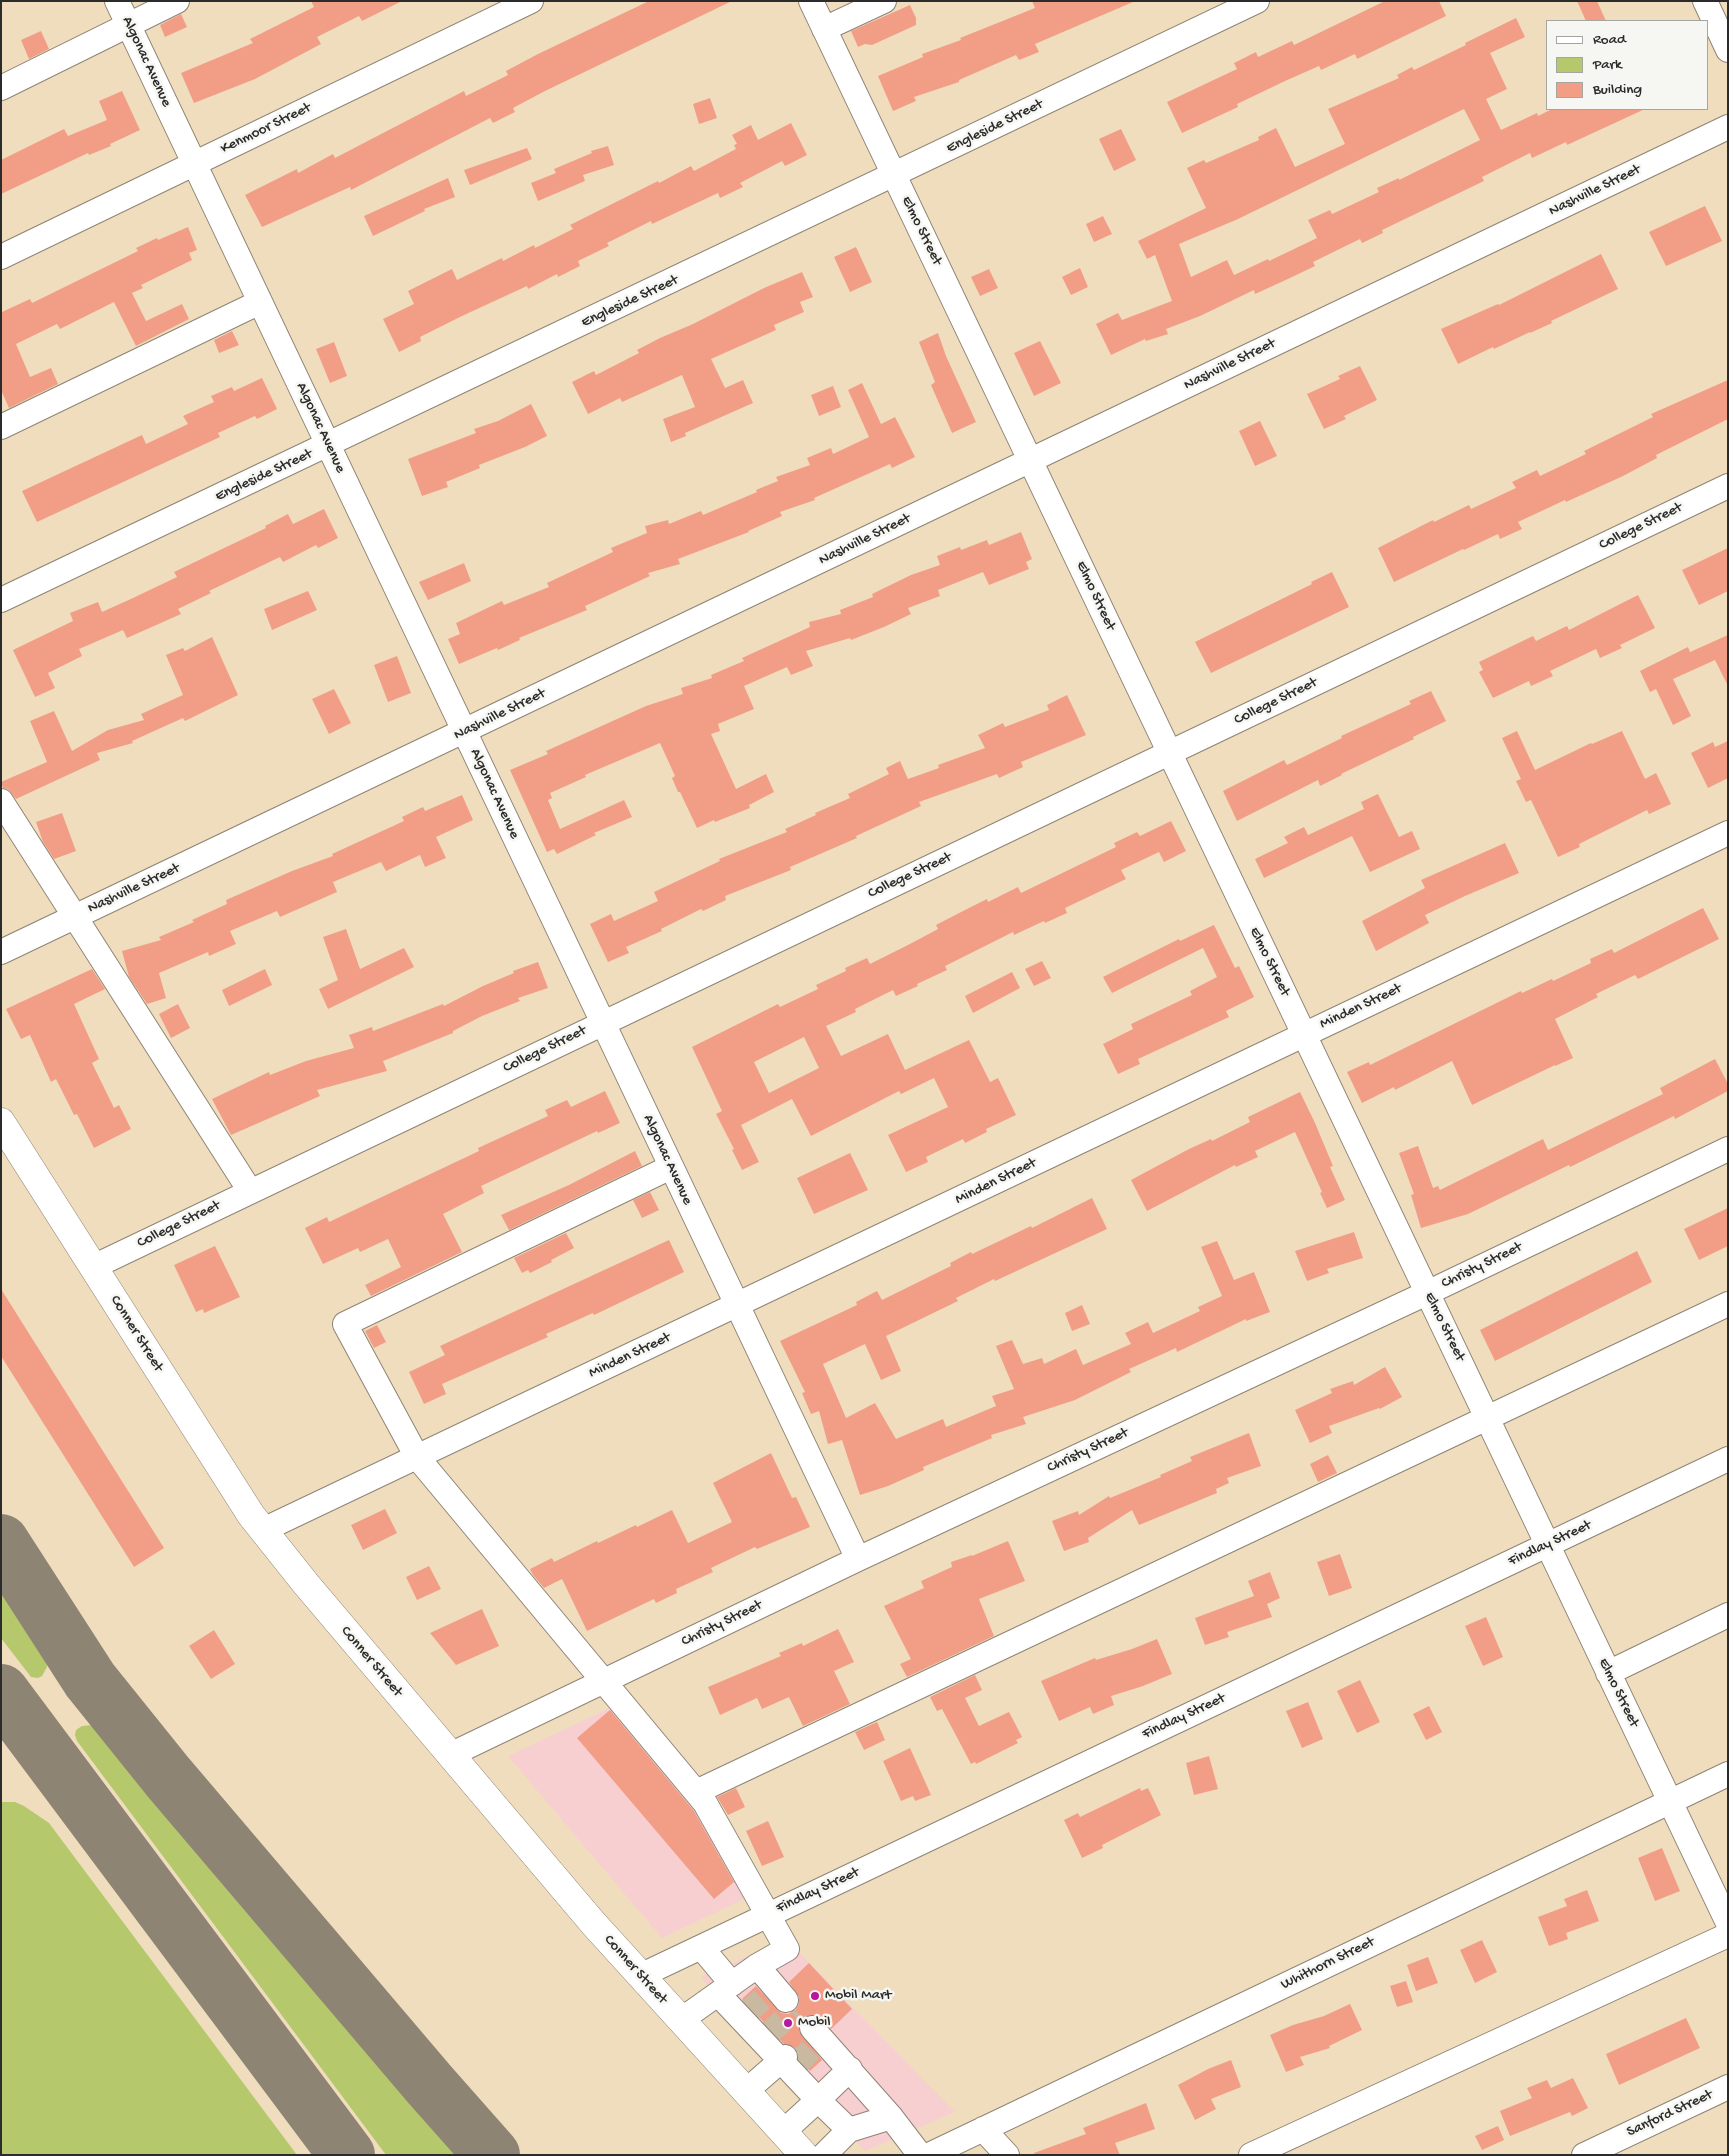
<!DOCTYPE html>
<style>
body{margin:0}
#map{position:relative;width:1729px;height:2156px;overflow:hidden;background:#f0ddbe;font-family:"Gochi Hand",sans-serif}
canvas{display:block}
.frame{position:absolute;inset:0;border:2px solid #2b2b2b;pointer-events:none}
.legend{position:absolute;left:1546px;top:20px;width:162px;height:90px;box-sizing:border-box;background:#f6f6f2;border:1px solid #a5a5a2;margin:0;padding:6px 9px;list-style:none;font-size:15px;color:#2b2b2b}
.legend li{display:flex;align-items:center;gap:10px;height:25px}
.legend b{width:25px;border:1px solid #a5a5a2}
</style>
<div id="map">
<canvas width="1729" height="2156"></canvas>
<div class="frame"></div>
<ul class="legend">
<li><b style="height:6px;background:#fff"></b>Road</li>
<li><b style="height:14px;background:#b5c86c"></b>Park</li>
<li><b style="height:14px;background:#f29e87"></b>Building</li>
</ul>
</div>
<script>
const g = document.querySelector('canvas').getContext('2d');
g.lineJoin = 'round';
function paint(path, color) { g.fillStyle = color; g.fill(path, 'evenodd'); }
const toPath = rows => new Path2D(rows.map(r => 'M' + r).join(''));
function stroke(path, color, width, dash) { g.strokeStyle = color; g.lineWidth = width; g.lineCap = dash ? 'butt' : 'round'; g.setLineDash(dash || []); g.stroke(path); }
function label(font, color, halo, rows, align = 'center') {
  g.font = font + ' "Gochi Hand",sans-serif'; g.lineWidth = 5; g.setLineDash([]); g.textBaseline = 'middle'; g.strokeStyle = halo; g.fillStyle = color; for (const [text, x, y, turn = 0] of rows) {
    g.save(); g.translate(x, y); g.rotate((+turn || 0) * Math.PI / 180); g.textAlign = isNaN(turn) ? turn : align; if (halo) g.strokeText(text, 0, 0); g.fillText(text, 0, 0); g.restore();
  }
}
paint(toPath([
 [618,1704,700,1805,750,1896,662,1938,508,1756],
 [786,1939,955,2112,865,2151,701,1977]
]), '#f7cfd1');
paint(toPath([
 [1,1584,46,1655,47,1667,42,1676,38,1678,31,1677,1,1638],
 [92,1725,100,1728,465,2155,386,2155,77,1741,75,1735,76,1730,82,1726],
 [1,1802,15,1802,24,1806,49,1823,297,2155,1,2155]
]), '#b5c86c');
stroke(toPath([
 [1,1542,90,1680,168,1777,430,2085,492,2155],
 [1,1692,347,2155]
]), '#8e8474', 56);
paint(toPath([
 [311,1,402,1,362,21,359,16,317,37,321,44,255,79,194,103,181,73,253,43,250,39,314,7],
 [649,1,732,1,545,91,513,108,515,112,493,123,490,118,351,190,350,187,262,227,245,195,297,169,298,173,333,154,335,158,464,91,466,96,508,75,506,71,538,54],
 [1032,1,1133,2,1035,44,1039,52,1019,60,1016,55,959,80,959,82,914,97,916,101,893,111,878,76,923,57,922,54,961,40,960,38,1035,8],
 [1385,1,1439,1,1446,16,1357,59,1355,54,1321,70,1319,66,1285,81,1237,104,1238,107,1182,133,1167,102,1237,69,1234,63,1256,52,1258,57,1292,41,1294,45],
 [1577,1,1597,1,1606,21,1586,21],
 [910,5,916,18,916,25,872,45,865,44,858,47,851,31],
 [181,14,187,27,165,37,160,25],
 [1516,18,1525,37,1490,53,1507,89,1486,99,1501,130,1537,113,1538,116,1552,109,1645,109,1567,145,1566,142,1532,158,1530,153,1482,177,1484,181,1382,230,1383,233,1362,243,1360,239,1313,262,1315,266,1290,278,1255,294,1254,290,1200,316,1166,329,1168,334,1146,341,1145,339,1111,355,1096,324,1118,313,1122,320,1172,301,1155,255,1147,259,1138,241,1206,208,1187,168,1204,160,1206,163,1259,140,1258,137,1276,128,1295,167,1345,144,1328,109,1399,78,1397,75,1412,67,1414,70,1466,45,1465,43],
 [1464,109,1480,140,1399,180,1399,178,1377,188,1379,192,1332,214,1330,210,1308,220,1317,238,1269,261,1268,259,1234,275,1227,260,1191,277,1179,244,1238,219],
 [41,31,49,49,29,59,21,40],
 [122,91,140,130,110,144,111,146,89,155,88,153,1,194,1,160,64,129,68,136,107,120,99,101],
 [710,98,717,118,699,124,693,104],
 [791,123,807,155,785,166,782,161,740,183,743,187,720,198,718,193,652,224,651,221,607,243,609,246,578,261,580,266,558,277,557,274,528,289,527,286,462,316,420,337,421,341,399,352,383,319,414,304,408,291,452,269,457,280,502,258,503,261,534,245,535,248,573,229,570,225,658,181,659,183,691,166,694,171,736,149,734,145,737,144,732,135,751,125,758,140],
 [1121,129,1136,160,1114,171,1099,139],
 [608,146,614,165,583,175,585,181,538,201,531,183,556,173,554,169,592,153,591,151],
 [527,148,532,159,470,185,464,170],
 [448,178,455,197,424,209,425,211,373,236,364,216],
 [1705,206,1722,241,1666,266,1649,232],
 [1103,216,1112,234,1094,242,1086,224],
 [188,227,197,250,189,253,192,260,141,285,143,288,132,293,146,321,182,304,189,319,136,346,114,302,60,329,57,324,16,344,30,377,51,368,58,384,9,408,1,390,1,310,2,312,30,299,32,303,138,251,136,248,157,238,158,240],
 [856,247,872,282,850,292,834,257],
 [1601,254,1618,289,1551,321,1552,323,1530,333,1530,332,1494,349,1493,347,1458,364,1441,329,1498,304,1499,305],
 [1080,268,1088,287,1071,295,1062,277],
 [989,269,998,288,980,296,971,277],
 [802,272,813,297,800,302,804,312,774,325,776,330,711,359,725,388,743,380,753,403,685,433,686,436,671,442,663,419,695,407,682,375,622,402,620,398,588,414,572,382,594,371,596,375,639,353,637,350,660,338,693,324,764,288],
 [232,331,239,345,219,353,214,340],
 [938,333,946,356,976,422,952,433,931,385,935,382,919,342],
 [1040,341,1061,383,1034,396,1014,353],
 [334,342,347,376,330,383,316,349],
 [1360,366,1377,400,1344,416,1346,419,1324,429,1307,394,1340,379,1338,376],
 [262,378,277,409,257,419,255,416,218,433,220,437,37,522,22,491,142,435,146,444,188,424,183,416,214,402,211,396,232,387,234,391],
 [1728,380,1728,419,1656,455,1657,458,1623,476,1566,502,1565,500,1518,522,1522,529,1500,539,1498,534,1464,550,1463,549,1394,582,1378,548,1433,520,1434,522,1469,505,1471,509,1516,488,1512,482,1537,470,1540,476,1586,454,1584,451,1653,417,1651,414],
 [862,383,881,424,895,417,915,457,892,468,890,464,814,498,815,500,780,512,782,516,748,531,749,532,678,559,680,564,648,573,650,576,585,606,587,610,519,638,520,640,498,650,497,648,459,664,448,639,460,634,456,623,502,601,504,605,549,587,547,583,613,552,611,548,647,533,645,526,668,520,669,524,701,511,703,515,757,492,756,490,778,481,776,477,810,465,807,458,831,448,833,454,869,437,848,390],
 [833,386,841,407,819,416,811,395],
 [531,404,547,436,525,447,479,465,480,468,446,482,448,487,422,496,408,459,476,433,474,429,498,421],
 [1260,421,1277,456,1255,466,1239,431],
 [324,509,338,538,318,548,316,545,283,562,280,557,209,591,211,593,178,609,181,614,127,638,123,630,79,649,82,656,48,673,55,688,35,697,13,650,73,621,70,613,98,602,102,612,133,598,177,577,174,572,266,528,265,526,288,514,293,524],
 [1021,532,1032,559,1026,562,1029,569,989,585,983,572,938,590,940,596,908,608,911,614,884,627,851,640,850,638,806,651,813,666,791,675,787,667,744,686,754,709,718,724,720,731,711,734,736,789,766,774,774,792,749,805,750,808,715,822,714,820,697,828,680,792,678,792,672,778,675,776,660,743,585,775,586,777,550,793,552,798,548,800,560,829,624,800,632,817,594,833,596,835,557,854,554,849,547,852,510,770,548,754,546,751,646,706,683,694,681,688,712,678,711,675,744,661,742,658,810,627,809,622,841,614,840,610,873,597,872,594,911,575,940,565,937,556,960,547,961,550,987,540,989,545],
 [1728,548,1728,591,1699,605,1682,570],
 [464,563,471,581,428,600,419,582],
 [1332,572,1349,607,1211,673,1195,642,1312,584,1311,582],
 [308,591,317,610,272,630,264,609],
 [1638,595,1655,628,1620,645,1622,648,1600,658,1596,649,1550,671,1553,676,1531,686,1529,681,1493,698,1479,672,1483,670,1479,662,1533,636,1536,641,1567,626,1569,630],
 [1728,635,1728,686,1715,660,1673,679,1691,716,1673,725,1656,689,1650,692,1640,671,1688,647,1690,652],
 [212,637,238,695,185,721,183,718,132,741,133,743,97,753,100,760,16,799,8,789,3,788,1,782,47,762,30,721,54,711,72,751,108,730,144,720,141,714,183,695,166,655,183,648,185,651],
 [397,656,411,693,388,702,374,665],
 [334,689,351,723,329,734,312,699],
 [1431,691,1446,721,1413,737,1414,739,1341,774,1342,775,1320,786,1318,780,1237,821,1223,791,1284,760,1287,765,1342,738,1341,736,1411,704,1409,701],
 [1067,695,1086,735,1021,762,1023,767,999,778,997,774,919,802,921,806,856,836,857,838,790,867,791,870,725,896,726,900,703,911,701,909,661,929,662,931,626,947,629,953,608,962,590,924,611,914,614,921,658,901,654,892,720,861,719,859,787,832,785,829,816,815,815,813,850,798,848,794,889,774,886,768,900,761,908,779,939,768,938,765,985,748,978,735,1003,723,1005,727,1049,710,1047,705],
 [1517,731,1535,770,1591,743,1592,744,1622,731,1645,779,1656,773,1671,804,1649,814,1647,810,1579,844,1580,847,1558,857,1531,800,1526,802,1516,781,1521,779,1502,738],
 [1728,741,1728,778,1708,788,1691,753,1713,742,1715,747],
 [1378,794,1399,837,1412,831,1420,849,1370,872,1352,836,1264,878,1255,859,1288,843,1284,837,1304,827,1308,835,1364,809,1361,802],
 [462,795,473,820,436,837,446,858,425,867,420,855,386,871,381,862,333,882,337,892,280,917,277,911,230,931,236,944,209,956,208,952,159,973,166,998,147,1004,129,977,122,951,161,940,159,937,194,922,192,920,227,904,226,900,292,871,333,856,332,854,404,821,402,817,423,807,425,811],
 [62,813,76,851,54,859,43,842,36,822],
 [1171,821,1186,851,1164,862,1159,852,1121,870,1126,879,1065,908,1067,913,1045,923,1044,921,1014,935,1013,932,945,966,947,970,917,984,918,986,896,996,893,990,855,1009,856,1012,826,1026,841,1056,888,1034,905,1070,969,1040,990,1082,998,1078,1016,1115,986,1129,987,1132,965,1143,963,1139,926,1157,928,1162,906,1172,888,1135,948,1107,934,1078,901,1094,899,1091,811,1136,792,1099,741,1125,759,1162,742,1170,732,1150,734,1149,716,1114,722,1111,692,1047,778,1004,780,1007,818,989,816,985,846,971,845,968,867,958,870,964,908,945,938,929,936,925,965,910,987,899,988,902,1018,887,1021,893,1116,847,1114,843,1137,832,1140,836],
 [804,1037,819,1068,769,1093,754,1062],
 [1505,843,1519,873,1465,896,1425,915,1429,923,1376,951,1362,921,1425,888,1421,880],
 [1703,908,1719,939,1638,979,1635,975,1596,994,1598,997,1555,1019,1573,1058,1555,1066,1555,1065,1472,1105,1452,1061,1395,1090,1394,1087,1362,1103,1347,1072,1369,1062,1370,1065,1521,991,1522,993,1552,979,1553,981,1591,963,1590,959,1612,949,1614,953],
 [1214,925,1235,968,1239,966,1254,997,1226,1011,1229,1017,1138,1059,1140,1064,1118,1074,1103,1044,1133,1029,1131,1024,1192,995,1190,991,1217,977,1203,948,1112,993,1103,977,1179,939,1180,941],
 [346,929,360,969,404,948,414,967,328,1009,319,989,338,980,323,937],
 [1042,961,1051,978,1034,986,1025,969],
 [538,962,548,988,518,998,520,1001,482,1016,453,1031,453,1033,383,1061,387,1071,317,1090,320,1096,231,1135,212,1099,269,1072,270,1075,306,1061,354,1048,349,1035,372,1027,373,1031,443,1004,444,1006,483,986,514,973,513,971],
 [92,969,105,989,74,1004,99,1059,92,1063,114,1108,119,1105,131,1129,94,1148,77,1114,74,1115,56,1079,51,1082,30,1035,21,1039,6,1009],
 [265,969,272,985,229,1006,222,990],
 [1012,972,1020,988,973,1013,965,996],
 [178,1004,190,1028,171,1038,159,1014],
 [1715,1059,1728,1084,1728,1091,1675,1119,1674,1116,1570,1167,1569,1165,1468,1214,1421,1228,1411,1195,1414,1194,1399,1153,1418,1146,1433,1188,1438,1186,1440,1190,1543,1139,1548,1150,1663,1094,1660,1088],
 [605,1091,620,1123,598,1133,597,1131,481,1186,484,1193,443,1214,462,1252,371,1296,365,1285,401,1267,388,1239,360,1252,358,1248,323,1264,305,1228,327,1217,329,1222,479,1151,478,1148,548,1116,545,1110,567,1100,571,1107],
 [1300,1092,1315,1123,1333,1166,1330,1167,1345,1200,1327,1208,1320,1193,1322,1192,1295,1132,1255,1151,1258,1157,1236,1167,1235,1165,1147,1211,1131,1180,1189,1149,1211,1139,1212,1141,1250,1122,1248,1117],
 [635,1151,642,1166,509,1230,501,1215,569,1185],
 [850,1153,868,1190,814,1214,797,1178],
 [650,1192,659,1210,642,1218,633,1200],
 [1092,1198,1107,1229,995,1281,994,1279,956,1298,958,1301,886,1336,901,1371,881,1380,865,1344,823,1364,846,1418,875,1403,896,1439,943,1419,946,1427,996,1406,992,1396,1014,1389,996,1346,1012,1340,1023,1364,1042,1358,1044,1364,1076,1349,1083,1365,1131,1344,1125,1333,1148,1322,1153,1333,1200,1311,1198,1307,1222,1296,1201,1247,1217,1241,1234,1280,1254,1272,1270,1312,1246,1321,1246,1319,1177,1352,1176,1348,1129,1369,1131,1372,1075,1400,1023,1417,1026,1424,991,1435,992,1438,923,1467,924,1470,888,1486,860,1495,842,1440,828,1444,819,1411,811,1414,802,1393,805,1392,780,1341,857,1305,856,1302,877,1291,882,1300,951,1266,950,1263,971,1252,972,1254,1031,1226,1032,1228],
 [1728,1208,1728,1246,1699,1260,1684,1229],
 [1354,1232,1363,1258,1327,1269,1329,1273,1307,1281,1295,1251],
 [566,1233,574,1248,551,1260,552,1262,530,1273,528,1270,522,1273,514,1258],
 [669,1240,684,1272,594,1315,593,1313,546,1334,548,1337,442,1384,446,1394,424,1404,409,1372,445,1355,440,1346],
 [215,1246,240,1297,204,1313,203,1309,196,1312,174,1265],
 [1637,1251,1652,1282,1495,1361,1480,1330],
 [1,1289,164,1548,134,1567,1,1356],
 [1082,1305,1090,1324,1072,1331,1065,1313],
 [377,1325,386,1342,374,1348,365,1331],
 [1385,1367,1402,1397,1380,1409,1379,1408,1329,1426,1332,1433,1310,1443,1295,1410,1332,1393,1330,1389,1353,1381,1354,1385],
 [1249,1433,1261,1466,1227,1478,1229,1483,1216,1489,1217,1493,1139,1525,1132,1510,1088,1538,1089,1542,1064,1551,1052,1521,1078,1511,1079,1515,1109,1496,1110,1498,1161,1477,1160,1475,1192,1461,1190,1457],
 [771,1453,792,1498,796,1497,810,1527,757,1549,755,1547,711,1568,713,1572,676,1589,677,1593,656,1603,654,1599,587,1631,562,1579,544,1588,533,1575,530,1569,552,1558,554,1562,597,1541,598,1543,636,1525,637,1527,672,1510,688,1543,732,1522,713,1483],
 [1328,1455,1337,1473,1318,1482,1310,1464],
 [385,1509,397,1533,363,1550,351,1525],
 [1008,1541,1025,1581,979,1599,994,1636,907,1677,900,1664,911,1659,884,1606,924,1588,921,1581,952,1567,951,1562,972,1555,972,1556],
 [1340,1554,1352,1588,1329,1596,1317,1562],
 [429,1566,441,1589,417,1600,406,1577],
 [1270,1572,1280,1598,1267,1604,1272,1617,1227,1632,1229,1637,1205,1645,1195,1618,1254,1596,1248,1581],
 [482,1609,499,1646,456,1665,430,1633],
 [1486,1617,1503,1657,1483,1666,1465,1626],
 [838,1629,854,1662,834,1671,850,1704,803,1726,789,1697,762,1709,757,1698,720,1715,708,1687,781,1656,779,1653,802,1643,803,1646],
 [214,1630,235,1664,211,1679,189,1646],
 [1157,1639,1172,1674,1143,1686,1111,1696,1114,1705,1093,1714,1090,1707,1059,1721,1041,1681,1095,1658,1096,1660,1132,1649],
 [975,1675,982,1690,965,1698,979,1726,1009,1712,1022,1737,1016,1740,1018,1743,976,1764,975,1762,971,1764,942,1709,937,1711,930,1697],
 [1360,1680,1380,1722,1357,1733,1337,1691],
 [1308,1702,1323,1739,1302,1748,1286,1711],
 [1429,1706,1442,1732,1426,1740,1413,1714],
 [610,1710,694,1811,734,1882,714,1899,577,1738],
 [877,1722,885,1740,864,1750,855,1732],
 [910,1748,931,1795,915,1801,913,1796,901,1801,883,1761],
 [1209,1756,1218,1789,1194,1795,1186,1763],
 [736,1788,745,1807,728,1815,717,1797],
 [1140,1788,1141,1791,1148,1788,1161,1815,1102,1845,1103,1848,1082,1858,1064,1820,1078,1813,1080,1817],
 [768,1821,784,1857,762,1866,746,1831],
 [1662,1848,1680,1891,1655,1901,1638,1858],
 [1587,1890,1599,1921,1566,1933,1568,1939,1549,1946,1538,1917,1567,1906,1564,1899],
 [1482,1940,1497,1972,1475,1983,1460,1950],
 [1428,1957,1438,1983,1416,1991,1407,1965],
 [809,1963,852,2009,831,2029,817,2015,809,2015,803,2018,799,2024,799,2031,822,2060,810,2071,798,2059,795,2048,784,2044,742,1999,756,1986,781,2013,788,2014,795,2011,799,2004,799,1997,789,1982],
 [1406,1981,1413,2002,1397,2007,1390,1986],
 [1350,2004,1362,2030,1329,2046,1330,2048,1300,2057,1304,2065,1286,2072,1270,2035,1293,2025,1324,2016],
 [1686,2018,1700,2048,1619,2085,1606,2054],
 [1231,2060,1241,2087,1211,2099,1216,2109,1195,2120,1178,2085,1208,2069],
 [1573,2078,1588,2108,1572,2116,1570,2112,1510,2136,1500,2111,1532,2098,1527,2088,1547,2080,1551,2088],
 [1146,2103,1155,2129,1115,2143,1120,2155,1035,2155,1034,2153,1086,2134,1083,2128],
 [1498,2126,1504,2140,1482,2150,1475,2136]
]), '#f29e87');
stroke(toPath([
 [744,2015,768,1994],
 [765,2037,795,2010],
 [794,2067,822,2039]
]), '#c9b9a1', 24, [24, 12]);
const minor = toPath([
 [117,1,858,1559],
 [811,1,1728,1923],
 [1705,1,1728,50],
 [824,29,884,1],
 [1,88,177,1],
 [1,257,531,1],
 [1,427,260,302],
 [1,600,1257,1],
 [1,801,250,1191],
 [1,952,1728,127],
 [671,1167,345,1324,417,1457,705,1803,787,1949,757,1966],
 [93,1267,1728,486],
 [263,1530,1728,833],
 [1608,1673,1728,1615],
 [450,1755,858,1559,1427,1293,1728,1149],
 [696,1792,1728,1304],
 [701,1947,732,1984],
 [640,1976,1728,1459],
 [718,1994,818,2100,783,2132],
 [681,2020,757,1966,786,2000],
 [812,2028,891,2117,920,2155],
 [746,2091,785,2057],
 [983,2129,1007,2155],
 [849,2130,818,2100,850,2069],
 [824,2155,849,2130,891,2117],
 [929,2155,1728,1774],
 [1251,2155,1728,1935],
 [1584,2155,1728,2087]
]);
const major = toPath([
 [1,1122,251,1515,306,1584,593,1923,804,2155]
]);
stroke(minor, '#8e8474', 26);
stroke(major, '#8e8474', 29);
stroke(minor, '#fff', 24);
stroke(major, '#fff', 28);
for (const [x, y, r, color] of [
 [815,1996,5,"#b5179e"],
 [788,2023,5,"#b5179e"]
]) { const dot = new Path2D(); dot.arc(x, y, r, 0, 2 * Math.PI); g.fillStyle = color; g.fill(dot); stroke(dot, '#f6f6f2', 2); }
label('15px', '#2b2b2b', '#f6f6f2', [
 ["Algonac Avenue",146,62,65],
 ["Engleside Street",995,127,-26],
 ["Kenmoor Street",266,129,-26],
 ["Nashville Street",1595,191,-26],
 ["Elmo Street",921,231,64],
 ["Engleside Street",630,302,-25],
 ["Nashville Street",1230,365,-26],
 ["Algonac Avenue",320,428,65],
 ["Engleside Street",264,476,-25],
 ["College Street",1641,527,-26],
 ["Nashville Street",865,540,-26],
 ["Elmo Street",1095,596,65],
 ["College Street",1276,702,-26],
 ["Nashville Street",500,715,-26],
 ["Algonac Avenue",494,794,65],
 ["College Street",910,876,-25],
 ["Nashville Street",134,889,-25],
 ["Elmo Street",1269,962,64],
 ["Minden Street",1361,1007,-25],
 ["College Street",545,1050,-26],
 ["Algonac Avenue",667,1160,65],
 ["Minden Street",996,1182,-26],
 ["College Street",179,1225,-26],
 ["Christy Street",1482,1266,-26],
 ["Elmo Street",1444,1327,64],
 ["Conner Street",136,1334,58],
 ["Minden Street",630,1356,-25],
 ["Christy Street",1088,1451,-25],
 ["Findlay Street",1550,1544,-25],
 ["Christy Street",722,1624,-26],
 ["Conner Street",371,1662,50],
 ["Elmo Street",1618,1693,64],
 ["Findlay Street",1184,1717,-25],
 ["Findlay Street",818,1891,-25],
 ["Whithorn Street",1328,1964,-26],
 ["Conner Street",635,1970,48],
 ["Sanford Street",1670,2114,-25]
]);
label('15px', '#2b2b2b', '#f6f6f2', [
 ["Mobil Mart",825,1996],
 ["Mobil",798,2023]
], 'left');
</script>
